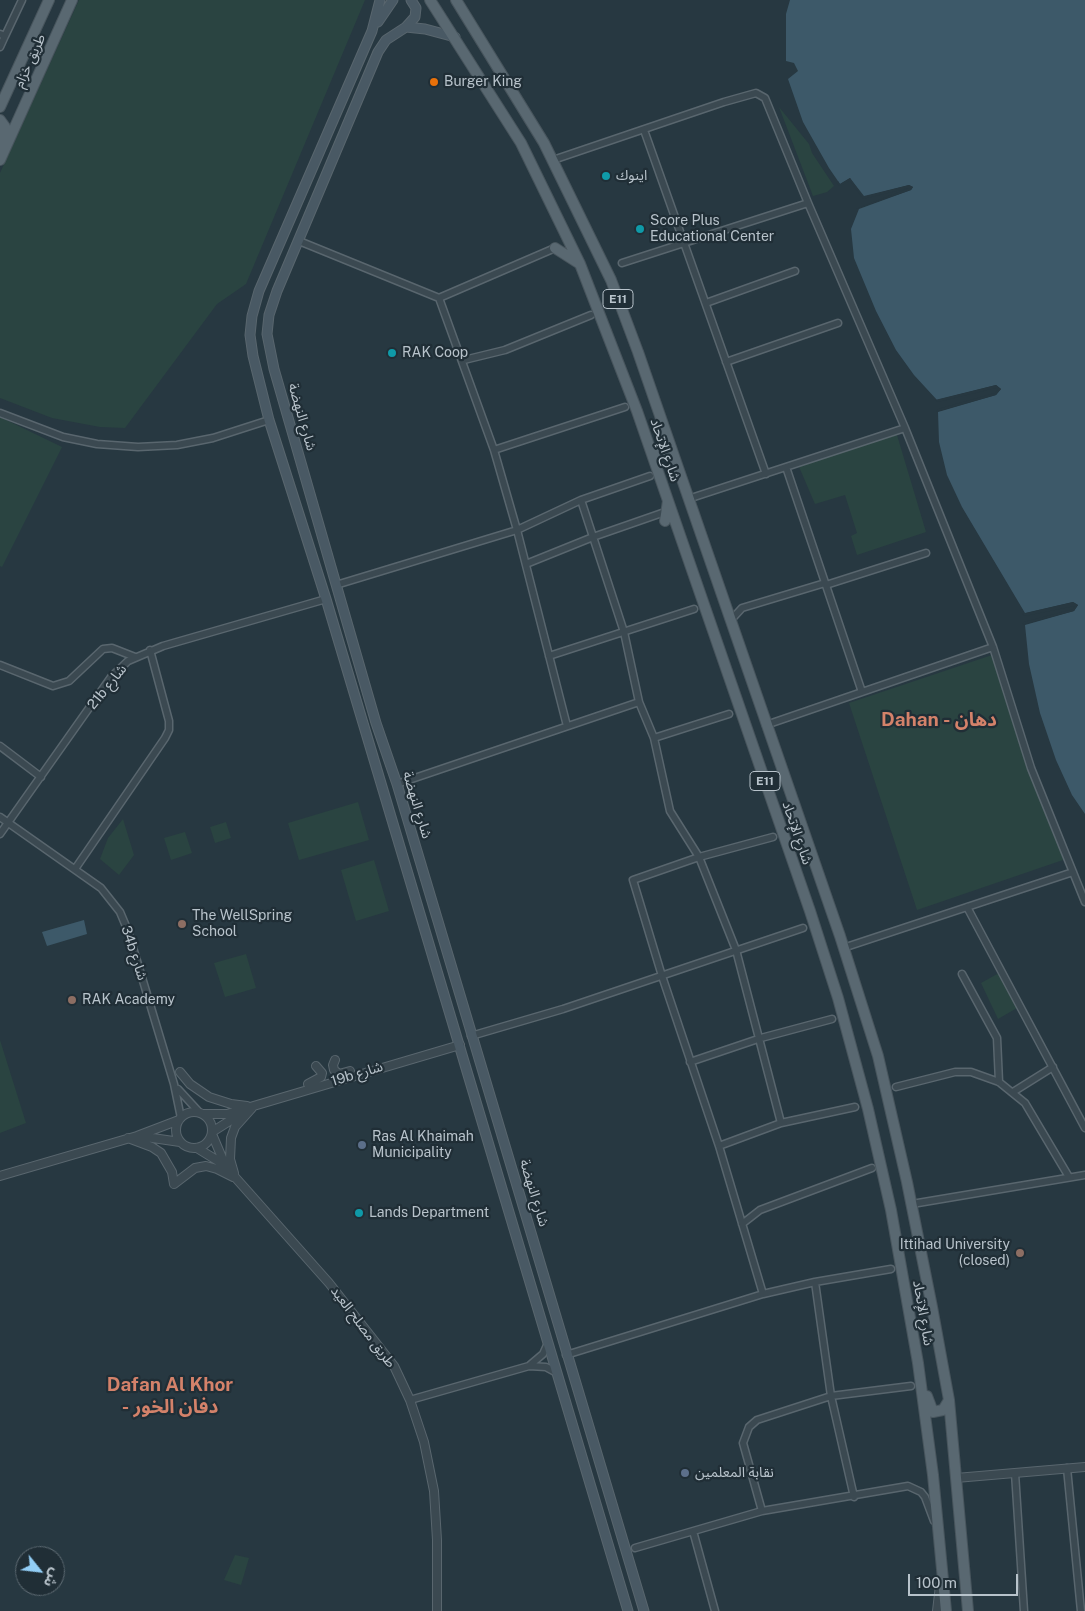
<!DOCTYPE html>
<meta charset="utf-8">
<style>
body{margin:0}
#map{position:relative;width:1085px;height:1611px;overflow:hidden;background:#273841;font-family:"Public Sans","Noto Sans Arabic",sans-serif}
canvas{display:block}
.north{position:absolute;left:15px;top:1546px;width:50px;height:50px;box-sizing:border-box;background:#202e36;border:1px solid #5d6a72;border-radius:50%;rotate:119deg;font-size:14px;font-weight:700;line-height:20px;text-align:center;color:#b8c3cb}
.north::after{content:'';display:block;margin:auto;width:18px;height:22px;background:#92cef6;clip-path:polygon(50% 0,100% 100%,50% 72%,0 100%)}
.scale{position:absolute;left:908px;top:1574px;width:110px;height:22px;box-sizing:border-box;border:2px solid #b8c3cb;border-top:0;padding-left:6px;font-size:15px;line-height:18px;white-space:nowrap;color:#b8c3cb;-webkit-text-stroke:4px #202e36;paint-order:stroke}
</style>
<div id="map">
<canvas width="1085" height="1611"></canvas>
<div class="north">ش</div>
<div class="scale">100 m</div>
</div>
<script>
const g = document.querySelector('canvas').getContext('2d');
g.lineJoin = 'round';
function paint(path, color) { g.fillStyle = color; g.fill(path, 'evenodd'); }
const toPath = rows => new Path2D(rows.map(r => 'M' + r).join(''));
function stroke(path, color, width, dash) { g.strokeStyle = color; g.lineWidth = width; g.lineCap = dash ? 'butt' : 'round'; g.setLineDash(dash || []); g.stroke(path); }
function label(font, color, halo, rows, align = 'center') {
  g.font = font + ' "Public Sans","Noto Sans Arabic",sans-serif'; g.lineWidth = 4.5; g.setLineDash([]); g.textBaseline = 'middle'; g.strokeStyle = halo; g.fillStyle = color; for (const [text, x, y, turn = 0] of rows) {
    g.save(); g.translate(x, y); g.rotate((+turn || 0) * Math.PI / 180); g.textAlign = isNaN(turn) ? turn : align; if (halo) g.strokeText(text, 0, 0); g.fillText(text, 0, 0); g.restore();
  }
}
paint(toPath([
 [79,0,365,0,246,284,217,304,125,428,100,427,52,418,0,398,0,173],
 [779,107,809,144,812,153,834,186,827,192,813,196],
 [0,417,62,447,2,567,0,566],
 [897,435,926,532,857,555,851,536,857,533,845,495,815,504,797,462],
 [995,654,1038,780,1060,837,1063,860,917,910,849,703],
 [358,802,369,840,299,860,288,823],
 [123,819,134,855,119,875,100,859,108,838],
 [226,822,231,838,215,843,210,827],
 [185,832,192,853,171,860,164,838],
 [374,860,389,911,356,921,341,870],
 [246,954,256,988,225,997,214,963],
 [999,973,1017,1008,998,1019,981,983],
 [0,1040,26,1123,0,1133],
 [235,1555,249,1558,241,1585,224,1580]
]), '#2a4441');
paint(toPath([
 [790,0,1085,0,1085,814,1072,795,1056,760,1040,713,1029,664,1025,625,1074,611,1078,605,1073,602,1025,613,962,507,947,475,939,442,938,412,996,395,1001,389,996,385,937,400,914,375,896,350,876,311,854,258,851,229,859,209,911,190,913,187,909,185,863,197,850,178,840,184,829,168,803,122,788,79,798,71,794,63,786,61,786,14],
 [84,920,87,934,47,946,42,932]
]), '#3d5969');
paint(toPath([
 [850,178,864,196,909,185,913,187,911,190,856,209,909,188,863,199,850,181,840,186,836,183,838,181,840,184],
 [996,385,1001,389,996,395,936,412,938,409,995,393,998,389,996,388,938,402,935,400],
 [1073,602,1078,605,1074,611,1022,625,1024,622,1073,609,1075,606,1025,616,1022,614]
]), '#273841');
const minor = toPath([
 [0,34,5,36,0,47],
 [5,36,22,0],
 [644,130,766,474],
 [553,160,724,102,756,93,765,98,808,203,622,263],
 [808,203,905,428,993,647,1031,768,1085,902],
 [299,241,439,298,555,248],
 [439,298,494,450,517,530,567,726],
 [706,303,795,271],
 [464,360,505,350,591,315],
 [726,362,838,323],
 [0,413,63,437,97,444,138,447,177,445,213,438,269,420],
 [494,450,625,407],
 [786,467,862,692],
 [688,499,905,428],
 [581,500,624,632,639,702,654,738,670,811,699,857,736,950,781,1123],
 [526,564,593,537,662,513],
 [336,585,517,530,581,500,650,476],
 [826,585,926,553],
 [731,620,742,608,825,583],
 [549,656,694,609],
 [0,665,53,686,69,681,103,649,112,648,135,657],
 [766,725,993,647],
 [654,738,729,714],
 [0,746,41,777],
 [397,784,639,702],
 [0,817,101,888,120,912,128,931,174,1084,181,1118],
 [0,834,111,677,128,661,163,646,326,599],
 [75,869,165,738,169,730,169,721,150,650],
 [967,907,1085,1128],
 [843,948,1073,872],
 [962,974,997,1038,999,1082],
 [471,1036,563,1009,803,928],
 [690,1062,761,1038,832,1019],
 [896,1087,955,1072,971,1072,999,1082,1025,1103,1069,1177],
 [178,1089,200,1113],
 [1013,1092,1053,1067],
 [719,1146,781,1123,855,1107],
 [912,1204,1085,1175],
 [742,1224,760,1210,872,1168],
 [815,1282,831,1396,854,1497],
 [763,1294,719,1146,662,976,633,880,699,857,773,837],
 [566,1355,763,1294,815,1282,891,1269],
 [530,1365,543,1354,548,1343],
 [410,1400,529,1366,546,1367,557,1373],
 [1067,1468,1081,1611],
 [1015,1473,1024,1611],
 [762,1511,743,1443,749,1427,757,1420,831,1396,911,1386],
 [693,1531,715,1611],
 [635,1548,762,1511,908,1486,921,1492,925,1497,934,1521]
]);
const tertiary = toPath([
 [335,1060,333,1065,334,1070,339,1074,350,1071],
 [180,1072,190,1084,209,1097,231,1104,247,1106],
 [308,1084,321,1077,322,1073,316,1066],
 '176 1130a18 18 0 1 1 36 0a18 18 0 1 1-36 0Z',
 [203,1114,227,1114,240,1110,460,1045],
 [212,1132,242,1113],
 [212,1134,226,1167,329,1283,394,1366,410,1400,424,1442,434,1491,437,1540,437,1611],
 [139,1136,180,1142],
 [128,1138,152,1147,161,1153,172,1172,174,1184],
 [197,1148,223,1164],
 [234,1173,230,1159,231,1138,235,1127,252,1108],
 [0,1176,137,1136,179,1120],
 [174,1184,195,1168,206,1166,217,1169,233,1177],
 [956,1478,1085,1467],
 [937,1611,940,1585]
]);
const secondary = toPath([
 [380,0,372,31,259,291,252,316,250,335,253,356,269,420,326,599,628,1611],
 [411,0,416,8,415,17,406,27,386,40,378,52,277,291,269,315,267,334,274,369,376,723,397,784,644,1611],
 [378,22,393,0],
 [406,27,425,29,455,37]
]);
const primary = toPath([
 [430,0,521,143,580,264,637,411,810,911,838,998,868,1109,891,1210,918,1363,933,1475,946,1611],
 [456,0,544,143,611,280,638,352,840,936,878,1056,907,1182,932,1307,949,1400,968,1611],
 [0,107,49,0],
 [0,120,5,127,1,145],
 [0,160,72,0],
 [555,248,580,264],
 [654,459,656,452,661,450,674,459],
 [665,521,668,501],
 [927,1396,933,1412,943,1410,949,1400]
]);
stroke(minor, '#59666e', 9);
stroke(tertiary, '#59666e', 10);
stroke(secondary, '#59666e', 11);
stroke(primary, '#48555d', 12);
stroke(minor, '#3b4951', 6);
stroke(tertiary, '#3b4951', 8);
stroke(secondary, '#495964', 9);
stroke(primary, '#596871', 10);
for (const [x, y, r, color] of [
 [434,82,5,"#e8710a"],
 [606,176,5,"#0f9aa8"],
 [640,229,5,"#0f9aa8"],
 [392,353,5,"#0f9aa8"],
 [182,924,5,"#8d6e63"],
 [72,1000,5,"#8d6e63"],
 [362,1145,5,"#5c6f8a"],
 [359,1213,5,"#0f9aa8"],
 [1020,1253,5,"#8d6e63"],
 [685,1473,5,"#5c6f8a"]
]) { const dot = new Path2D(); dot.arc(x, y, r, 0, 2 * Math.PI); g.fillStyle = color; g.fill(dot); stroke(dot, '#202e36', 2); }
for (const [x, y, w] of [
 [618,299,30],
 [765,781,30]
]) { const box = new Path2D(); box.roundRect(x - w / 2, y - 9.5, w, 19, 4); g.fillStyle = '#202e36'; g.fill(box); stroke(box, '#b8c3cb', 1); }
label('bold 12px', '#b8c3cb', null, [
 ["E11",618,299],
 ["E11",765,781]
]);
label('14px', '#b8c3cb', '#202e36', [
 ["طريق خزام",30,61,-66],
 ["شارع النهضة",302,417,74],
 ["شارع الإتحاد",665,450,71],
 ["21b شارع",107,687,-51],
 ["شارع النهضة",417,805,73],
 ["شارع الإتحاد",797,833,71],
 ["34b شارع",134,953,72],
 ["19b شارع",357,1074,-17],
 ["شارع النهضة",534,1193,73],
 ["شارع الإتحاد",923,1313,80],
 ["طريق مصلح العيد",363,1327,53]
]);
label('14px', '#b8c3cb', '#202e36', [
 ["Burger King",444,82],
 ["اينوك",616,176],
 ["Score Plus",650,221],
 ["Educational Center",650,237],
 ["RAK Coop",402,353],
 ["The WellSpring",192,916],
 ["School",192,932],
 ["RAK Academy",82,1000],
 ["Ras Al Khaimah",372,1137],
 ["Municipality",372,1153],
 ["Lands Department",369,1213],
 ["Ittihad University",1010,1245,"right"],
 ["(closed)",1010,1261,"right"],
 ["نقابة المعلمين",695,1473]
], 'left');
label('bold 19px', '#d4826a', '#202e36', [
 ["Dahan - دهان",939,720],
 ["Dafan Al Khor",170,1385],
 ["- دفان الخور",170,1407]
]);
</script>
